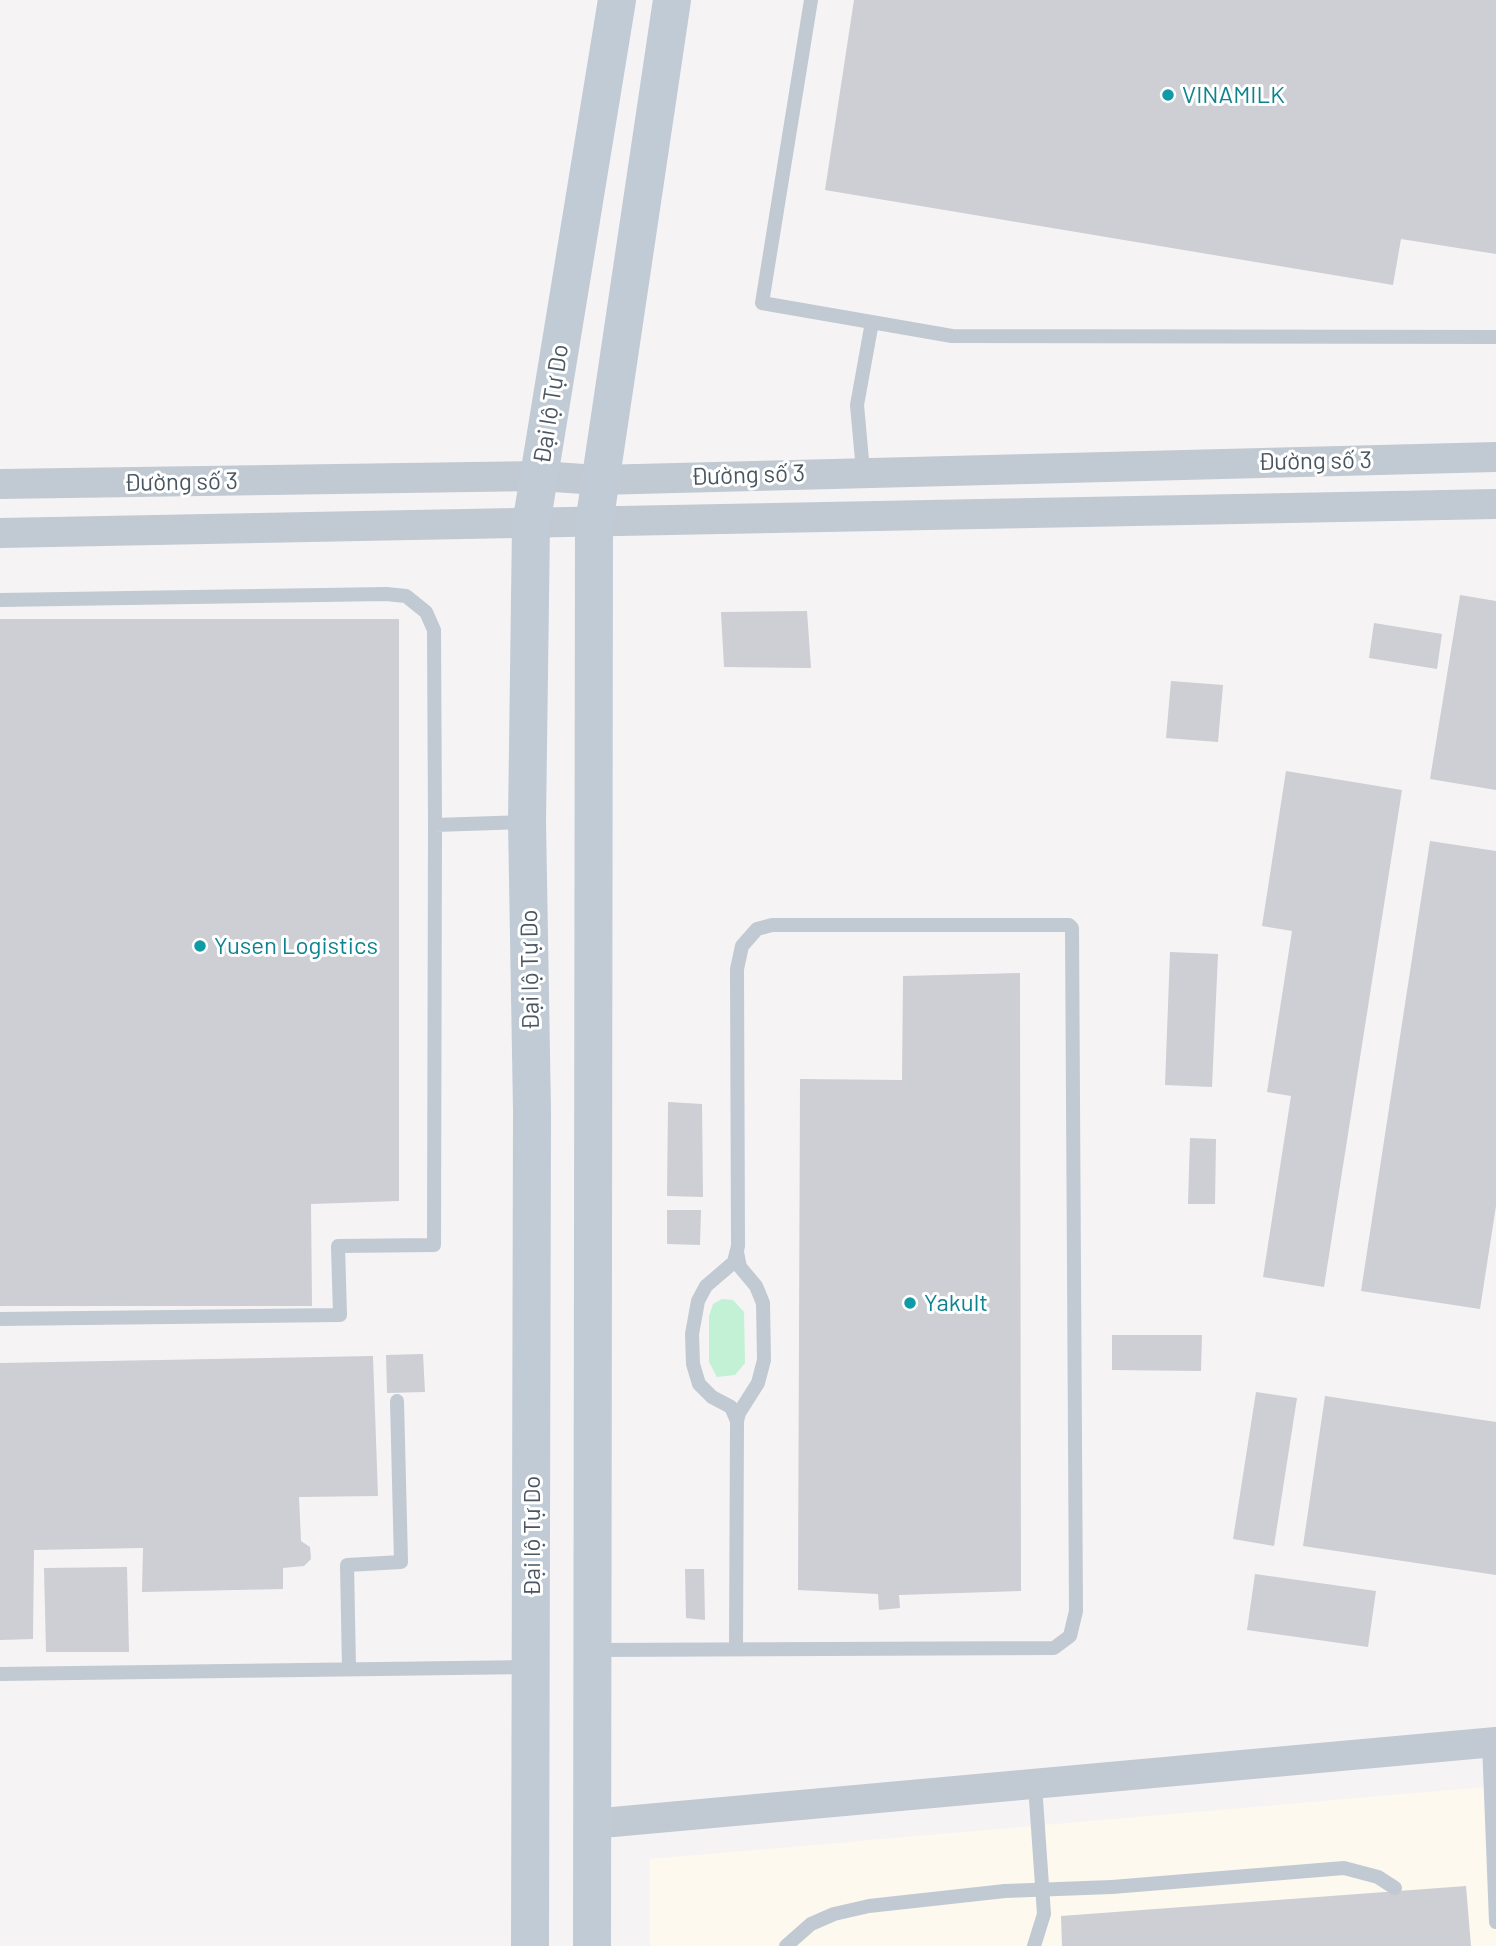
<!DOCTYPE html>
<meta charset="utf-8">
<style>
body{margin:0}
canvas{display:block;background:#f5f3f3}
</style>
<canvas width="1496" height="1946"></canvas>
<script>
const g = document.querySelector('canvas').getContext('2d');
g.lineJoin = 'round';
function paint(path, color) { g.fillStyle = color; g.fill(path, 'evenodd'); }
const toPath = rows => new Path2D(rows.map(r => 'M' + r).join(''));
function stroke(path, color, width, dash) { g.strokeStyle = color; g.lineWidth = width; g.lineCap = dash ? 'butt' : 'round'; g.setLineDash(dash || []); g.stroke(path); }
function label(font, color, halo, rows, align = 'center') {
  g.font = font + ' Barlow,sans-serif'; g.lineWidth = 6; g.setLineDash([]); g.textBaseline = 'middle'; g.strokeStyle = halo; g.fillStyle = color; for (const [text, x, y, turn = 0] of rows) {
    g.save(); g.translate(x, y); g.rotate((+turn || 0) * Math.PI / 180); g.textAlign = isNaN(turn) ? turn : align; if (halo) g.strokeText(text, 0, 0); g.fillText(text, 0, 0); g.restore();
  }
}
paint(toPath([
 [1496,1786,1496,1946,650,1946,650,1859]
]), '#fdf9ef');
paint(toPath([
 [722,1299,733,1300,744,1312,745,1363,735,1375,717,1377,709,1362,709,1316,713,1304]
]), '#c3f1d5');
paint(toPath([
 [854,0,1496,0,1496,254,1401,239,1393,285,825,190],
 [1460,595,1496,601,1496,790,1430,779],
 [807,611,811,668,724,667,721,612],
 [0,619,399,619,399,1201,311,1204,312,1306,0,1306],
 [1374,623,1442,634,1437,669,1369,658],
 [1171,681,1223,685,1218,742,1166,738],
 [1286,771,1402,790,1324,1287,1263,1277,1291,1096,1267,1092,1292,931,1262,926],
 [1430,841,1496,851,1496,1206,1480,1309,1361,1291],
 [1170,952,1218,954,1212,1087,1165,1085],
 [1020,973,1021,1591,899,1595,900,1608,879,1610,878,1594,798,1590,800,1079,902,1080,903,976],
 [668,1102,702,1104,703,1197,667,1196],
 [1190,1138,1216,1139,1215,1204,1188,1204],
 [667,1210,701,1210,700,1245,667,1244],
 [1112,1335,1202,1335,1201,1371,1112,1370],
 [423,1354,425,1392,387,1393,386,1355],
 [373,1356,378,1496,299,1497,301,1541,310,1547,311,1559,304,1566,283,1568,283,1589,142,1592,143,1548,34,1550,33,1639,0,1640,0,1363],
 [1256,1392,1297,1398,1274,1546,1233,1539],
 [1325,1396,1496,1422,1496,1575,1303,1546],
 [127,1567,129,1652,46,1652,44,1568],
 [685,1569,704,1569,705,1620,686,1618],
 [1255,1574,1376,1591,1368,1647,1247,1630],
 [1466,1886,1471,1946,1062,1946,1061,1916]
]), '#cdcfd5');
stroke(toPath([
 [811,0,762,303,952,336,1496,337],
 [863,471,857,405,872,322],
 [0,600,386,594,406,596,426,612,434,630,435,825],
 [0,1319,340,1315,338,1246,434,1245,435,825,525,822],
 [737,1421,739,1413,758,1383,764,1360,763,1303,756,1286,740,1267,737,1252],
 [595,1650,1054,1648,1070,1636,1076,1611,1072,928,1069,925,772,925,757,929,742,946,737,969,738,1246,734,1262,706,1286,698,1301,692,1334,693,1364,699,1384,712,1397,731,1407,737,1421,736,1648],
 [349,1667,347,1565,401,1562,397,1401],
 [0,1674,531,1667],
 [1489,1743,1496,1922],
 [1112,1887,1344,1868,1378,1877,1395,1888],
 [786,1946,811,1924,834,1914,869,1906,1005,1891],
 [1034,1946,1044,1914,1035,1785]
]), '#c1cad2', 14);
stroke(toPath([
 [0,484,539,476,598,480,1496,457],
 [0,533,1496,504],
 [591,1824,1496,1742]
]), '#c1cad2', 30);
stroke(toPath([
 [530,1946,532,1111,527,821,531,525,617,0],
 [592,1946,594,524,672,0]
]), '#c1cbd6', 38);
stroke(toPath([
 [1005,1891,1112,1887]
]), '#c1cad2', 14);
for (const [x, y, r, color] of [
 [1168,95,7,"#0f9aa8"],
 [200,946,7,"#0f9aa8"],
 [910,1303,7,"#0f9aa8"]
]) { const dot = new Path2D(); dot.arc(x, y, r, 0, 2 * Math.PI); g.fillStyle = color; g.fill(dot); stroke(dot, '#fff', 2.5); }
label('24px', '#0d838f', '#fff', [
 ["VINAMILK",1182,95],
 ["Yusen Logistics",214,946],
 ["Yakult",924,1303]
], 'left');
label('24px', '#4a5661', '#fff', [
 ["Đại lộ Tự Do",551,404,-81],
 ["Đường số 3",1315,461,-1],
 ["Đường số 3",748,475,-2],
 ["Đường số 3",181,482,-1],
 ["Đại lộ Tự Do",530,970,-91],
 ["Đại lộ Tự Do",532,1536,-90]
]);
</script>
